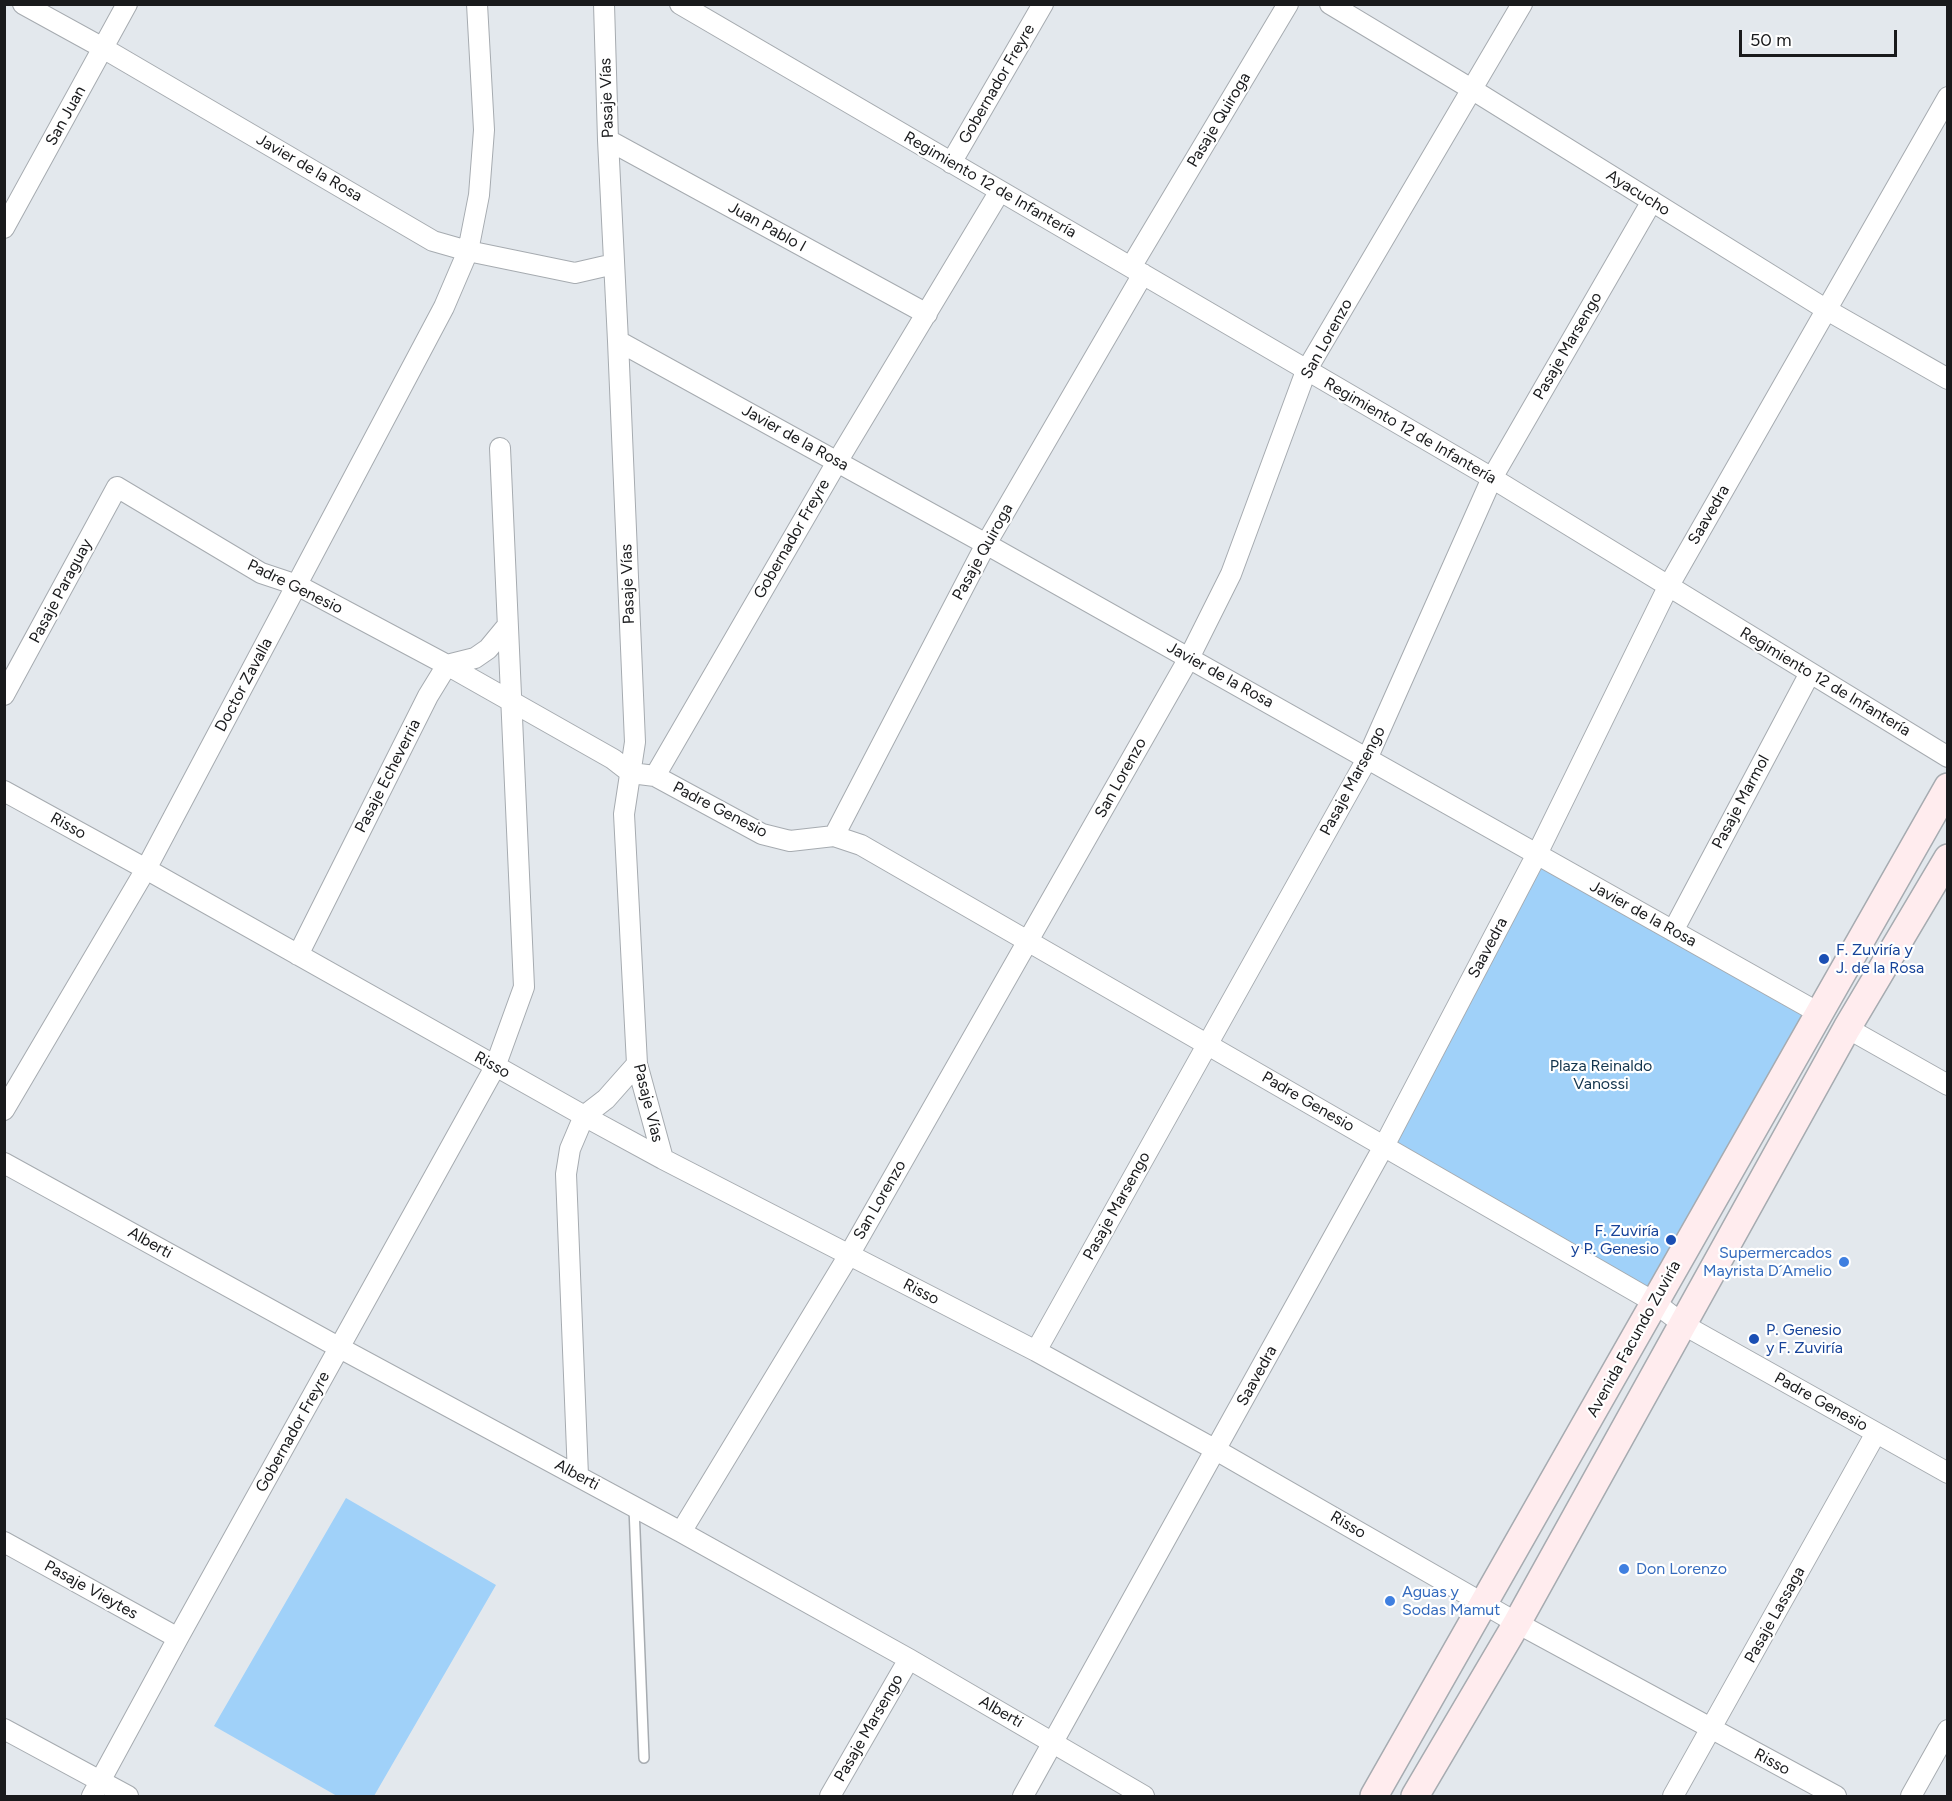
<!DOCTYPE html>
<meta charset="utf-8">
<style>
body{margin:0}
#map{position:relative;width:1952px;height:1801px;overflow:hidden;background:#e3e8ed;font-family:Figtree,sans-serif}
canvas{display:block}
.frame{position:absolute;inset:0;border:6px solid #191a1c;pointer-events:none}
.scale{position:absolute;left:1739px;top:30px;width:158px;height:27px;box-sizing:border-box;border:3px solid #191a1c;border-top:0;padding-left:8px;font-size:18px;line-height:21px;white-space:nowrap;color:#191a1c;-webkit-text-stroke:4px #fff;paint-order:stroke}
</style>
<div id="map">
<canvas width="1952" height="1801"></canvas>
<div class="frame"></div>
<div class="scale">50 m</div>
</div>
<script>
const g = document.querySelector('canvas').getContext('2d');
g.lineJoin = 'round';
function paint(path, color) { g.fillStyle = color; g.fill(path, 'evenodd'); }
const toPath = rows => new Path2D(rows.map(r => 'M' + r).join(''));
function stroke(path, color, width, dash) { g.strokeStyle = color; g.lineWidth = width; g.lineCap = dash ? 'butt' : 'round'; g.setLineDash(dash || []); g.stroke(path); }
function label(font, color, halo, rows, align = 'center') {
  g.font = font + ' Figtree,sans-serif'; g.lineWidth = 4.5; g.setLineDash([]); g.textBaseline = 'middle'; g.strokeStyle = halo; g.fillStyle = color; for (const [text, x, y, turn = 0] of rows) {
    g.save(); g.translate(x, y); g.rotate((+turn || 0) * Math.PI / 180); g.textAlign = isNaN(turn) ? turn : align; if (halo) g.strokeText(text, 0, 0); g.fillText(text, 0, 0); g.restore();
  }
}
paint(toPath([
 [1539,860,1812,1014,1653,1298,1387,1145],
 [346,1498,496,1585,374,1796,337,1796,214,1726]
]), '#a0d1f9');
const lane = toPath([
 [634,1507,644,1758]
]);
const street = toPath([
 [23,4,103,48,433,241,468,251,575,273,614,264],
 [604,4,608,140,618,341,635,742,624,814,637,1064,663,1159],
 [680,4,1492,478,1948,757],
 [1330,4,1473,90,1827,310,1948,379],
 [608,140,927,314],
 [951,163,1043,4],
 [4,228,127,4],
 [1131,267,1288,4],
 [618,341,986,544,1819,1013],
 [4,695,117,487,261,573,297,585,447,665,613,759,631,773,655,776,837,462,1000,191],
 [655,776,762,834,790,841,834,836,861,845,1654,1302,1684,1325,1948,1473],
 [4,791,146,869,595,1122,663,1159,1036,1351,1216,1450,1517,1623,1836,1796],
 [834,836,986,544,1143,274],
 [1673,931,1810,673],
 [298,955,428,696,447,665,475,658,488,649,507,626],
 [1847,1028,1948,1085],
 [4,1110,146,869,444,307,468,251,479,195,484,130,477,4],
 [4,1163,340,1348,681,1532,909,1659,1144,1796],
 [1036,1351,1367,759,1492,478,1652,201],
 [578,1476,566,1174,570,1149,584,1116,606,1099,637,1064],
 [681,1532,849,1255,1189,658,1231,574,1306,371,1522,4],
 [4,1542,178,1638],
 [4,1729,128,1796],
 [92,1796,178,1638,495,1067,524,987,500,448],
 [830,1796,909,1659],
 [1023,1796,1384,1146,1537,854,1668,587,1948,97],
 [1673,1796,1876,1433],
 [1911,1796,1948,1730]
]);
const secondary = toPath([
 [1374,1796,1948,787],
 [1415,1796,1517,1623,1847,1028,1948,858]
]);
stroke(lane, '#a6abb0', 12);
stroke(street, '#a6abb0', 22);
stroke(secondary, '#a6abb0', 30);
stroke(lane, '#fff', 9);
stroke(street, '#fff', 20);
stroke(secondary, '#ffecee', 27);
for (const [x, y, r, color] of [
 [1824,959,6,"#1a4fb4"],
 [1671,1240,6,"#1a4fb4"],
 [1844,1262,6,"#3f7fe0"],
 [1754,1339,6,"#1a4fb4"],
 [1624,1569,6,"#3f7fe0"],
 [1390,1601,6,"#3f7fe0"]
]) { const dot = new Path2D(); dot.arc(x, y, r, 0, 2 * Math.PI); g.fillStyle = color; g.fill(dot); stroke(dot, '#fff', 2); }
label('16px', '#191a1c', '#fff', [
 ["Gobernador Freyre",997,84,-60],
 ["Pasaje Vías",607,98,-92],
 ["San Juan",66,116,-61],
 ["Pasaje Quiroga",1219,120,-59],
 ["Javier de la Rosa",309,168,30],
 ["Regimiento 12 de Infantería",990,185,30],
 ["Ayacucho",1638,193,32],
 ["Juan Pablo I",767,227,29],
 ["San Lorenzo",1327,339,-61],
 ["Pasaje Marsengo",1568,346,-60],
 ["Regimiento 12 de Infantería",1410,431,30],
 ["Javier de la Rosa",795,438,29],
 ["Saavedra",1709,515,-60],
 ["Gobernador Freyre",792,539,-60],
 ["Pasaje Quiroga",983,552,-61],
 ["Pasaje Vías",628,584,-92],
 ["Padre Genesio",295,587,26],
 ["Pasaje Paraguay",61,591,-62],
 ["Javier de la Rosa",1220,675,29],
 ["Regimiento 12 de Infantería",1825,682,31],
 ["Doctor Zavalla",244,685,-62],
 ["Pasaje Echeverria",388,776,-63],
 ["San Lorenzo",1121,778,-61],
 ["Pasaje Marsengo",1353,781,-62],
 ["Pasaje Marmol",1741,802,-62],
 ["Padre Genesio",720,810,27],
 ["Risso",68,826,29],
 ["Javier de la Rosa",1643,914,29],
 ["Saavedra",1488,948,-62],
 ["Risso",492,1065,29],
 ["Padre Genesio",1308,1102,30],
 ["Pasaje Vías",648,1103,76],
 ["San Lorenzo",880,1200,-60],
 ["Pasaje Marsengo",1117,1206,-61],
 ["Alberti",150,1243,29],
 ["Risso",921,1292,27],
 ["Avenida Facundo Zuviría",1634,1339,-61],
 ["Saavedra",1257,1376,-61],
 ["Padre Genesio",1821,1402,29],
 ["Gobernador Freyre",293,1432,-61],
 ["Alberti",577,1475,28],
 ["Risso",1348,1525,30],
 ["Pasaje Vieytes",91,1590,29],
 ["Pasaje Lassaga",1775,1615,-61],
 ["Alberti",1001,1712,30],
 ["Pasaje Marsengo",869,1728,-60],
 ["Risso",1772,1762,28]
]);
label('16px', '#164399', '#fff', [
 ["F. Zuviría y",1836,950],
 ["J. de la Rosa",1836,968],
 ["F. Zuviría",1659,1231,"right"],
 ["y P. Genesio",1659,1249,"right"],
 ["P. Genesio",1766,1330],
 ["y F. Zuviría",1766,1348]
], 'left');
label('16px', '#12344d', '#fff', [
 ["Plaza Reinaldo",1601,1066],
 ["Vanossi",1601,1084]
]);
label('16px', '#366cbe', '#fff', [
 ["Supermercados",1832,1253,"right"],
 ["Mayrista D´Amelio",1832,1271,"right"],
 ["Don Lorenzo",1636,1569],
 ["Aguas y",1402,1592],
 ["Sodas Mamut",1402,1610]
], 'left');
</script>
